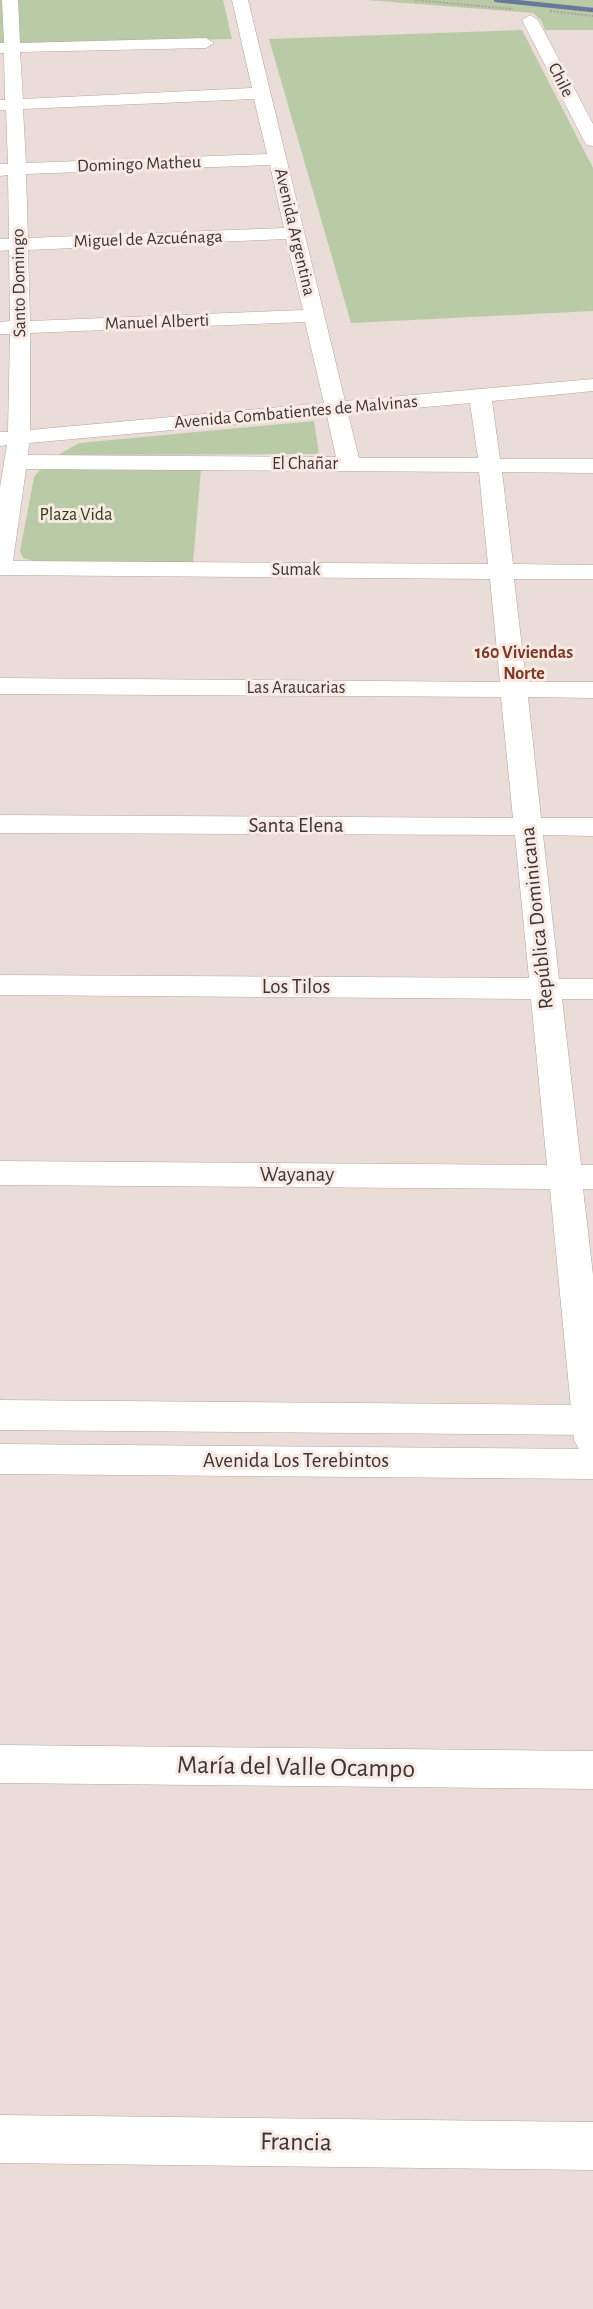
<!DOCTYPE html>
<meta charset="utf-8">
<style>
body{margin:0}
canvas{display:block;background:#eadcd6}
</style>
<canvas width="593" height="2309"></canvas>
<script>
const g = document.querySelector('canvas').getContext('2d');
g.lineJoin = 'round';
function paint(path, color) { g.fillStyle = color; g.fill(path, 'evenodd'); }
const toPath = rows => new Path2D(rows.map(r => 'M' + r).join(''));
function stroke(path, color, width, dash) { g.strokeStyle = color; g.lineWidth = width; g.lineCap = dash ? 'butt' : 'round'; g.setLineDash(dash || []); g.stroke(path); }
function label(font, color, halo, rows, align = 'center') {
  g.font = font + ' "Alegreya Sans",sans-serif'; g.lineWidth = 6; g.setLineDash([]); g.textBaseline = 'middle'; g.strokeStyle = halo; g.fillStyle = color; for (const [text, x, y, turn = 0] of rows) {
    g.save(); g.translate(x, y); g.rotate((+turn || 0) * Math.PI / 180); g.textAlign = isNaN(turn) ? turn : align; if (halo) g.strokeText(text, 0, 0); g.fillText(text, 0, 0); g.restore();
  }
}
paint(toPath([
 [0,0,223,0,232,39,0,43],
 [366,0,593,0,593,30,545,30,541,20,533,13],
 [522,30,593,168,593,311,351,323,269,39],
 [314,421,319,454,58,455,79,443],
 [51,468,201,469,193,563,34,561,23,558,20,551,34,477,40,470]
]), '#b9cba6');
stroke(toPath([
 [496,0,593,10]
]), '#69799e', 4.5);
const minor = toPath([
 [2,0,18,0,20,43,206,38,214,43,206,48,20,52,23,99,252,88,232,0,248,0,345,401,593,379,593,391,492,401,500,459,593,459,593,473,502,472,513,564,593,565,593,579,514,579,526,682,593,682,593,698,528,697,541,818,593,818,593,836,543,835,559,979,593,979,593,999,562,999,581,1165,593,1165,593,1189,583,1189,593,1275,593,1455,580,1451,574,1440,550,1189,0,1185,0,1161,547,1165,531,999,0,995,0,975,529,978,515,835,0,833,0,815,513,818,501,697,0,694,0,678,500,682,490,579,0,575,0,487,7,445,0,446,0,432,8,432,10,334,0,334,0,322,10,321,9,250,0,251,0,239,9,239,8,175,0,176,0,164,8,164,6,110,0,110,0,100,5,100,4,53,0,53,0,43,4,43,2,0],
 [254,99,267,154,26,163,23,109,254,99],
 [270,165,284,228,28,238,26,174,270,165],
 [286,239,303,310,30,321,28,250,286,239],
 [305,322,324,403,30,430,30,333,305,322],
 [470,403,478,458,359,458,348,414,470,403],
 [327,416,336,457,28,455,29,443,327,416],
 [26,469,479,472,488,564,13,561,26,469],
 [530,15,538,20,593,124,593,146,587,145,584,141,522,20,530,15],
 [0,1745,593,1751,593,1789,0,1783,0,1745],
 [0,2115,593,2122,593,2170,0,2163,0,2115]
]);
const major = toPath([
 [0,1400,593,1405,593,1435,0,1430,0,1400],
 [0,1444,593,1449,593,1479,0,1474,0,1444]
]);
stroke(minor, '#b2a49e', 1);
stroke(major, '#b2a49e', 1);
stroke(toPath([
 [415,0,513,9],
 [550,11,593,16]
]), '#ada29e', 2, [2, 1.5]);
paint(minor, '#fff');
paint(major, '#fff');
label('18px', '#3b3533', '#f8e9e3', [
 ["Chile",561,80,63],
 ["Domingo Matheu",139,164,-2],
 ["Avenida Argentina",295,232,77],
 ["Miguel de Azcuénaga",148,239,-2],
 ["Santo Domingo",19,283,-91],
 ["Manuel Alberti",157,322,-2],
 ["Avenida Combatientes de Malvinas",296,412,-5],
 ["El Chañar",305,464],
 ["Sumak",296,570],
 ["Las Araucarias",296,688]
]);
label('18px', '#2a3c12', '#f8e9e3', [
 ["Plaza Vida",76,515]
]);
label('bold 18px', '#7e3a25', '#f8e9e3', [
 ["160 Viviendas",524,653],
 ["Norte",524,674]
]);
label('21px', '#3b3533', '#f8e9e3', [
 ["Santa Elena",296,826],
 ["República Dominicana",537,918,-96],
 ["Los Tilos",296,987],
 ["Wayanay",297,1175],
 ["Avenida Los Terebintos",296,1461]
]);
label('26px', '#3b3533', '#f8e9e3', [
 ["María del Valle Ocampo",296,1767,1],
 ["Francia",296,2142,1]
]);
</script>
